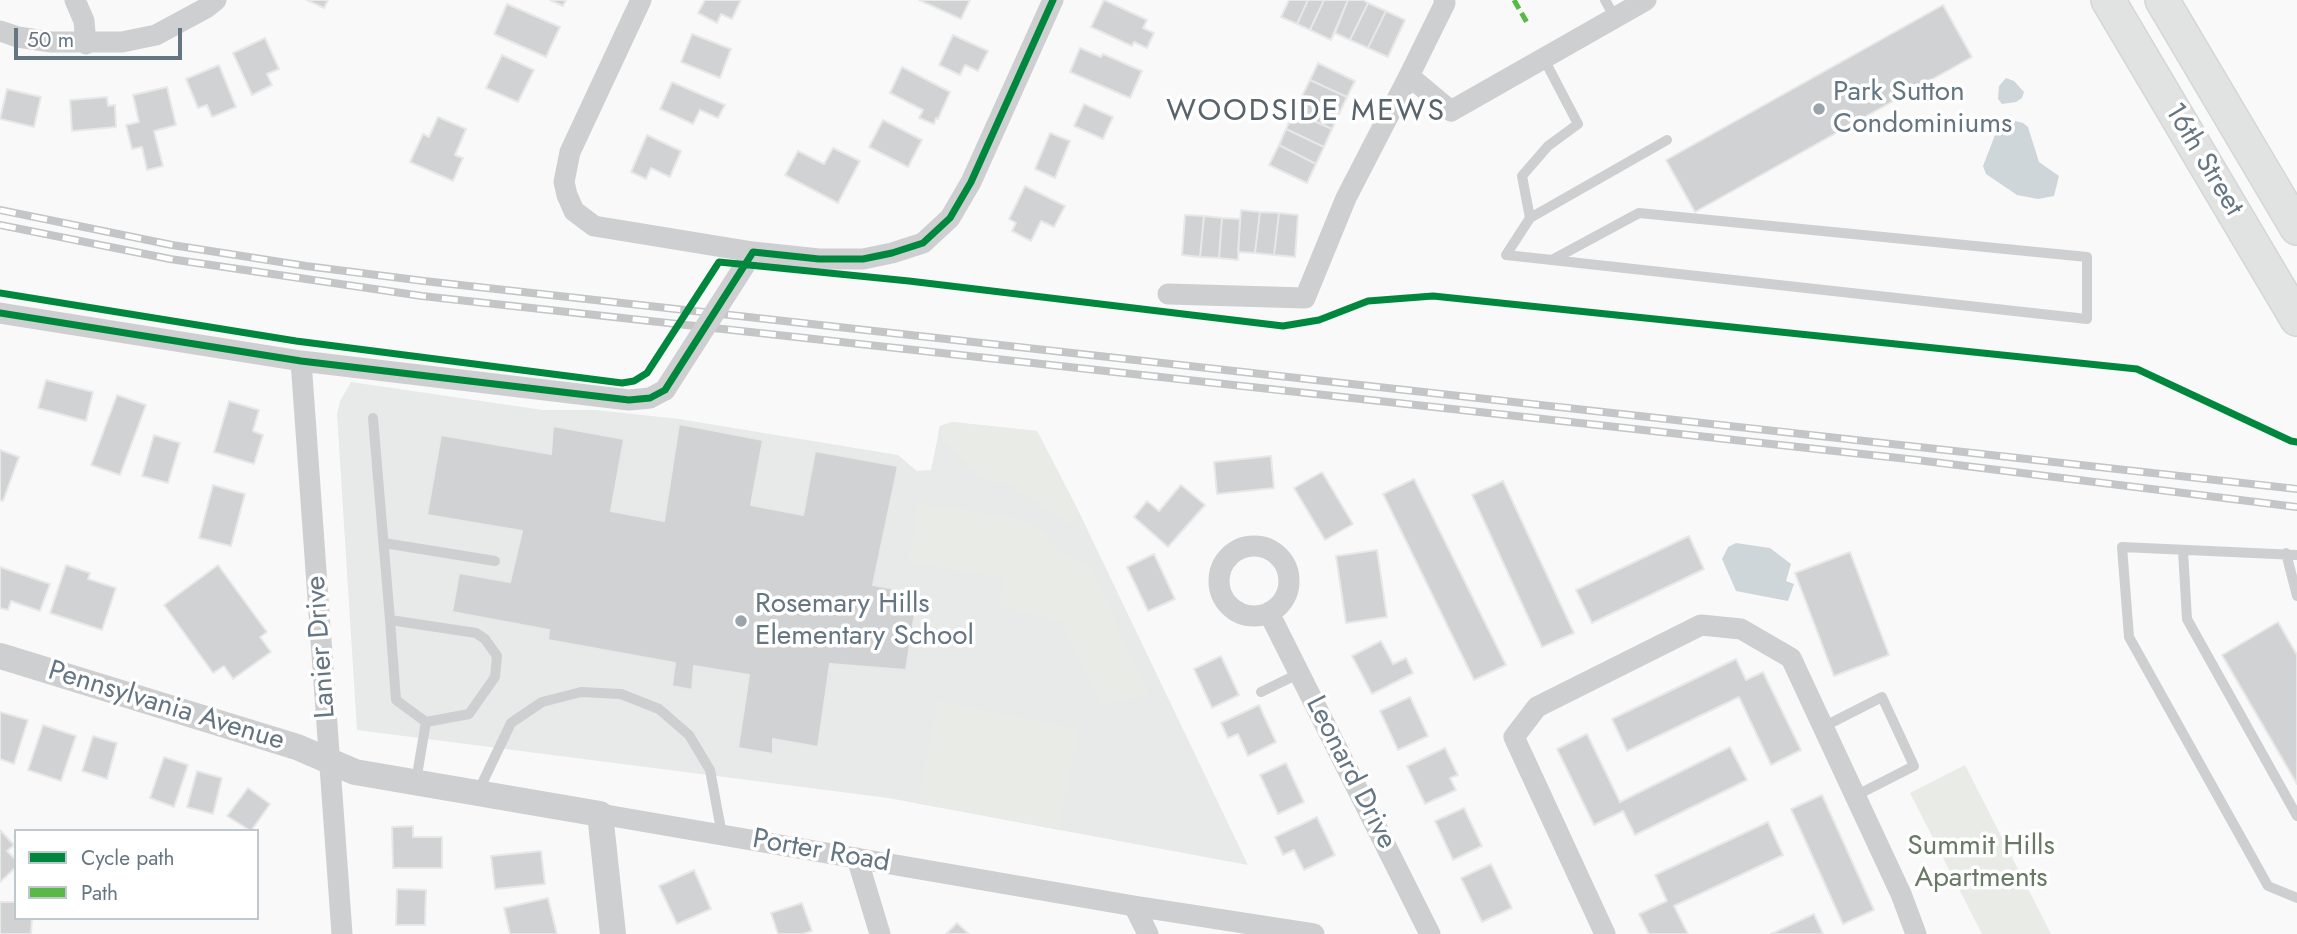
<!DOCTYPE html>
<style>
body{margin:0}
#map{position:relative;width:2297px;height:934px;overflow:hidden;background:#f9f9f9;font-family:Jost,sans-serif}
canvas{display:block}
.legend{position:absolute;left:14px;top:829px;width:245px;height:91px;box-sizing:border-box;background:#fff;border:2px solid #c1c8cd;margin:0;padding:9px 12px;list-style:none;font-size:21px;color:#657683}
.legend li{display:flex;align-items:center;gap:14px;height:35px}
.legend b{width:35px;border:2px solid #c1c8cd}
.scale{position:absolute;left:14px;top:28px;width:168px;height:32px;box-sizing:border-box;border:4px solid #657683;border-top:0;padding-left:9px;font-size:21px;line-height:24px;white-space:nowrap;color:#657683;-webkit-text-stroke:5px #fff;paint-order:stroke}
</style>
<div id="map">
<canvas width="2297" height="934"></canvas>
<ul class="legend">
<li><b style="height:9px;background:#00873e"></b>Cycle path</li>
<li><b style="height:9px;background:#58b947"></b>Path</li>
</ul>
<div class="scale">50 m</div>
</div>
<script>
const g = document.querySelector('canvas').getContext('2d');
g.lineJoin = 'round';
function paint(path, color) { g.fillStyle = color; g.fill(path, 'evenodd'); }
const toPath = rows => new Path2D(rows.map(r => 'M' + r).join(''));
function stroke(path, color, width, dash) { g.strokeStyle = color; g.lineWidth = width; g.lineCap = dash ? 'butt' : 'round'; g.setLineDash(dash || []); g.stroke(path); }
function label(font, color, halo, rows, align = 'center') {
  g.font = font + ' Jost,sans-serif'; g.lineWidth = 7; g.setLineDash([]); g.textBaseline = 'middle'; g.strokeStyle = halo; g.fillStyle = color; for (const [text, x, y, turn = 0] of rows) {
    g.save(); g.translate(x, y); g.rotate((+turn || 0) * Math.PI / 180); g.textAlign = isNaN(turn) ? turn : align; if (halo) g.strokeText(text, 0, 0); g.fillText(text, 0, 0); g.restore();
  }
}
paint(toPath([
 [351,382,543,410,596,410,679,419,898,455,917,471,931,470,940,426,952,422,1037,431,1079,512,1248,865,888,798,357,730,337,414,340,401]
]), '#e8e9e9');
paint(toPath([
 [952,422,1037,431,1079,512,1073,526,1003,481,991,484,964,463,943,439,942,435,938,433,940,426],
 [919,503,1013,518,1044,530,1056,550,1091,567,1149,695,1100,705,1061,622,998,606,1003,578,909,563],
 [938,701,1079,729,1059,830,918,803],
 [1965,765,2051,934,1982,934,1910,793]
]), '#e8ebe6');
paint(toPath([
 [2006,78,2014,81,2024,92,2022,98,2016,102,2002,104,1998,99,1999,86],
 [2004,118,2023,123,2028,127,2039,162,2059,176,2054,196,2038,199,2017,195,1986,174,1983,166,2000,122],
 [1736,543,1770,548,1791,564,1786,581,1794,584,1788,601,1736,591,1722,559,1728,547]
]), '#ced6d9');
const building = toPath([
 [307,0,328,0,324,8,307,0],
 [550,0,566,0,563,6,550,0],
 [705,0,741,0,732,19,721,14,717,23,698,13,705,0],
 [919,0,970,0,961,19,919,0],
 [1104,0,1147,20,1143,28,1154,33,1147,48,1134,42,1132,46,1091,27,1104,0],
 [1289,0,1308,0,1297,24,1281,17,1289,0],
 [1308,0,1324,0,1310,30,1297,24,1308,0],
 [1324,0,1348,0,1331,40,1310,30,1324,0],
 [1348,0,1363,0,1368,3,1350,40,1335,33,1348,0],
 [1368,3,1386,11,1368,48,1350,40,1368,3],
 [507,4,560,27,546,57,494,34,507,4],
 [1943,5,1972,57,1695,212,1666,160,1943,5],
 [1386,11,1405,20,1388,57,1368,48,1386,11],
 [692,34,731,49,720,78,681,62,692,34],
 [953,35,988,51,978,71,965,65,960,75,939,65,953,35],
 [265,38,279,69,267,74,272,85,252,95,233,53,265,38],
 [1080,48,1101,57,1103,54,1142,71,1130,98,1070,72,1080,48],
 [502,55,534,70,518,102,486,88,502,55],
 [1318,63,1355,81,1347,97,1310,80,1318,63],
 [219,65,236,107,212,117,207,105,198,108,186,79,219,65],
 [902,67,950,92,938,119,936,118,934,124,919,118,923,110,890,93,902,67],
 [1310,80,1347,97,1339,114,1302,96,1310,80],
 [672,82,725,105,718,118,700,110,693,124,660,109,672,82],
 [167,87,176,125,154,131,163,166,147,170,142,147,132,149,126,125,139,122,133,95,167,87],
 [7,89,41,97,34,127,0,119,7,89],
 [1302,96,1339,114,1332,129,1294,112,1302,96],
 [107,97,108,106,115,105,116,127,72,131,70,100,107,97],
 [1084,104,1113,117,1103,139,1074,126,1084,104],
 [1294,112,1332,129,1324,147,1286,129,1294,112],
 [438,117,466,129,455,155,463,158,453,181,410,162,423,134,429,137,438,117],
 [883,120,922,140,908,167,869,147,883,120],
 [1286,129,1324,147,1316,164,1279,145,1286,129],
 [1050,133,1070,141,1055,178,1035,169,1050,133],
 [647,135,681,151,670,177,651,168,646,179,631,172,647,135],
 [1279,145,1316,164,1307,183,1269,165,1279,145],
 [833,148,860,161,838,203,785,175,798,151,824,164,833,148],
 [1025,186,1065,206,1054,227,1041,221,1031,241,1012,231,1016,223,1009,219,1025,186],
 [1241,210,1260,212,1255,253,1238,252,1241,210],
 [1260,212,1279,213,1274,255,1255,253,1260,212],
 [1279,213,1298,215,1295,257,1274,255,1279,213],
 [1185,215,1204,216,1200,257,1182,255,1185,215],
 [1204,216,1222,218,1219,258,1200,257,1204,216],
 [1222,218,1240,219,1238,260,1219,258,1222,218],
 [46,380,93,392,86,421,38,408,46,380],
 [117,395,146,405,120,475,91,465,117,395],
 [229,401,259,410,253,431,263,435,254,464,214,452,229,401],
 [679,424,763,440,751,505,803,515,815,451,898,466,873,585,918,593,906,670,830,664,818,747,773,739,773,754,738,748,749,675,694,666,692,690,672,686,675,663,548,640,549,630,452,612,459,573,510,582,522,531,427,515,441,435,551,454,553,426,624,439,611,511,664,521,679,424],
 [154,435,180,443,168,483,142,476,154,435],
 [0,450,19,457,3,501,0,500,0,450],
 [1271,456,1274,488,1217,494,1214,462,1271,456],
 [1322,472,1353,524,1325,540,1294,488,1322,472],
 [1414,479,1506,665,1474,680,1383,494,1414,479],
 [1503,481,1574,633,1542,647,1472,495,1503,481],
 [213,485,245,494,231,546,199,538,213,485],
 [1181,485,1205,505,1168,547,1134,517,1147,501,1159,511,1181,485],
 [1689,536,1704,569,1592,623,1576,590,1689,536],
 [1377,550,1387,617,1346,623,1336,556,1377,550],
 [1850,552,1889,655,1834,676,1795,573,1850,552],
 [1154,554,1175,599,1148,611,1127,567,1154,554],
 [66,565,90,573,88,579,116,588,102,630,50,613,66,565],
 [218,565,267,632,260,637,271,652,233,679,224,666,213,673,164,605,218,565],
 [0,567,50,584,40,611,11,601,8,610,0,608,0,567],
 [2278,622,2297,655,2297,784,2222,655,2278,622],
 [1381,641,1393,664,1406,658,1413,673,1372,694,1352,656,1381,641],
 [1221,656,1239,695,1212,708,1194,669,1221,656],
 [1736,659,1746,680,1763,672,1801,750,1771,765,1739,697,1627,751,1612,719,1736,659],
 [1410,697,1428,736,1398,750,1380,711,1410,697],
 [1259,705,1276,742,1248,756,1238,734,1228,738,1221,723,1259,705],
 [0,712,28,720,14,764,0,759,0,712],
 [43,725,76,736,61,781,28,770,43,725],
 [1587,734,1620,802,1730,747,1747,780,1635,835,1623,811,1594,825,1557,749,1587,734],
 [93,736,117,743,107,779,82,771,93,736],
 [1445,748,1458,775,1450,778,1456,790,1425,804,1407,766,1445,748],
 [164,757,188,765,174,807,150,798,164,757],
 [1286,763,1304,802,1278,814,1260,775,1286,763],
 [197,771,222,778,213,814,187,807,197,771],
 [248,788,270,804,251,831,227,816,248,788],
 [1822,795,1874,910,1843,924,1791,809,1822,795],
 [1464,808,1482,846,1453,860,1435,821,1464,808],
 [1317,817,1335,855,1304,870,1294,850,1283,855,1275,837,1317,817],
 [1768,822,1783,855,1674,906,1688,934,1649,934,1639,914,1667,901,1655,875,1768,822],
 [413,826,413,837,442,837,442,868,393,868,392,827,413,826],
 [0,830,14,845,7,851,16,860,16,867,0,882,0,830],
 [541,851,545,884,495,889,491,856,541,851],
 [1491,864,1512,908,1482,922,1461,878,1491,864],
 [694,870,711,909,677,924,659,886,694,870],
 [397,889,426,890,425,925,396,925,397,889],
 [548,898,557,934,510,934,504,908,548,898],
 [0,902,16,902,16,918,32,918,31,934,0,934,0,902],
 [802,903,812,931,803,934,778,934,771,913,802,903],
 [1814,914,1823,934,1771,934,1814,914],
 [957,923,969,934,946,934,957,923]
]);
paint(building, '#d0d2d3');
stroke(building, '#e8e8e8', 2);
const primary = toPath([
 [2108,0,2297,319],
 [2162,0,2297,228]
]);
stroke(primary, '#d5d6d7', 36);
stroke(toPath([
 [1605,0,1615,18],
 [1544,59,1578,124,1548,146,1522,176,1530,218,1506,255,1552,260,2087,319,2087,257,1639,213,1552,260],
 [1530,218,1667,140],
 [373,418,390,620],
 [384,543,495,561],
 [2183,551,2187,619,2297,816],
 [2286,553,2297,596],
 [2297,555,2122,547,2129,637,2268,886,2297,898],
 [1261,692,1300,673],
 [1823,727,1882,697,1914,766,1855,796],
 [416,781,426,722,469,714,495,677,497,656,485,639,476,633,390,620,396,700,426,722],
 [478,792,511,723,542,702,581,692,621,694,659,709,689,735,710,770,722,835]
]), '#cecfd0', 10);
stroke(toPath([
 [75,0,84,21,86,44],
 [641,0,570,152,564,182,567,195,574,211,594,226,753,252,819,259,863,259,892,253,923,243,950,218,971,182,1053,0],
 [0,31,18,37,51,42,122,42,156,35,206,8,216,0],
 [1409,76,1451,111,1646,0],
 [1168,294,1305,298,1346,198,1409,76,1445,3,1444,0],
 [0,313,301,361,629,400,650,398,665,390],
 [301,361,342,934],
 '1219 581a35 35 0 1 1 70 0a35 35 0 1 1-70 0Z',
 [1269,613,1430,934],
 [600,814,1134,906,1314,934],
 [857,858,880,934],
 [1134,906,1148,934],
 [1605,934,1514,737,1537,707,1701,625,1741,629,1791,658,1901,894,1916,934]
]), '#cecfd0', 21);
stroke(toPath([
 [0,656,297,747,355,772,600,814,613,934]
]), '#cecfd0', 26);
stroke(primary, '#e1e2e2', 33);
const rail = toPath([
 [0,210,172,245,306,266,424,281,2297,489],
 [0,225,170,259,422,296,1917,460,2297,507]
]);
stroke(rail, '#c3c5c6', 8);
stroke(rail, '#fff', 5, [16]);
stroke(toPath([
 [665,390,745,265]
]), '#cecfd0', 21);
stroke(toPath([
 [1514,0,1529,26]
]), '#58b947', 5, [10, 5]);
stroke(toPath([
 [0,293,296,341,622,383,634,381,647,373,719,262,909,281,1283,326,1319,320,1368,301,1433,296,2137,369,2291,441,2297,442],
 [0,313,301,361,629,400,650,398,665,390,753,252,819,259,863,259,892,253,923,243,950,218,971,182,1053,0]
]), '#00873e', 7);
for (const [x, y, r, color] of [
 [1819,109,7,"#99a4ac"],
 [741,621,7,"#99a4ac"]
]) { const dot = new Path2D(); dot.arc(x, y, r, 0, 2 * Math.PI); g.fillStyle = color; g.fill(dot); stroke(dot, '#fff', 2.5); }
label('28px', '#657683', '#fff', [
 ["Park Sutton",1833,93],
 ["Condominiums",1833,125],
 ["Rosemary Hills",755,605],
 ["Elementary School",755,637]
], 'left');
label('28px', '#657683', '#fff', [
 ["16th Street",2203,160,59],
 ["Lanier Drive",322,647,-94],
 ["Pennsylvania Avenue",166,707,17],
 ["Leonard Drive",1350,773,63],
 ["Porter Road",821,852,10]
]);
label('28px', '#687a64', '#fff', [
 ["Summit Hills",1981,847],
 ["Apartments",1981,879]
]);
g.letterSpacing = '2px';
label('30px', '#57646e', '#fff', [
 ["WOODSIDE MEWS",1306,113]
]);
g.letterSpacing = '0px';
</script>
